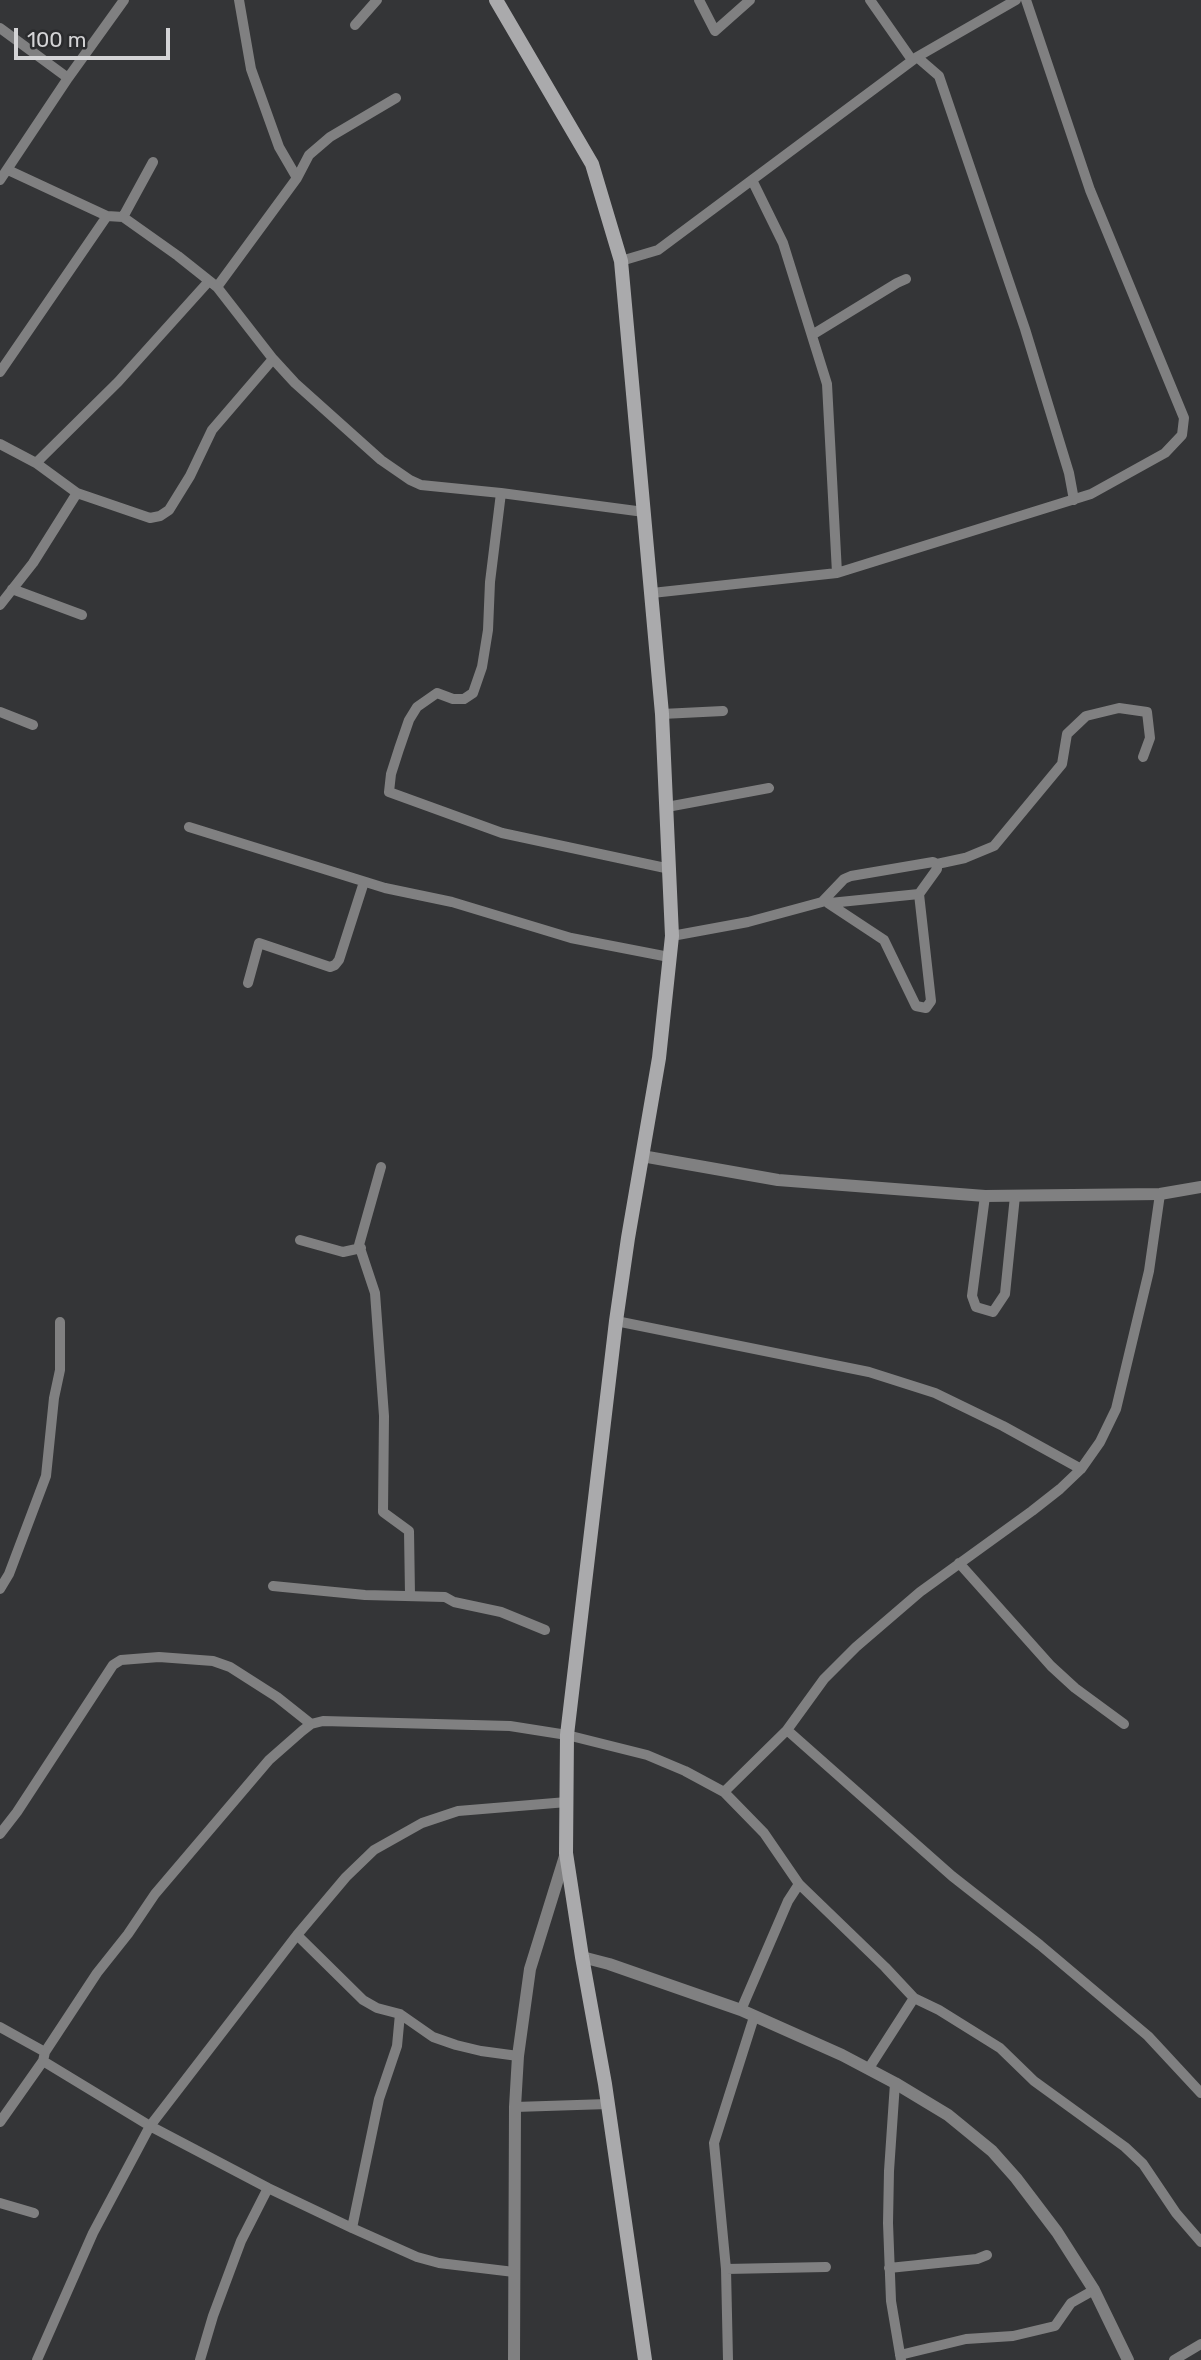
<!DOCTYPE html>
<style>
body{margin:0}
#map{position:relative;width:1201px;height:2360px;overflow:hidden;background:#343537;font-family:Rubik,sans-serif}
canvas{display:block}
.scale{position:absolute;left:14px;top:28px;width:156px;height:32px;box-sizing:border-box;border:4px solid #d4d4d6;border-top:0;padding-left:9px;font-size:21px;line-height:24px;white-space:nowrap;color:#d4d4d6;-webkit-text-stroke:5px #2a2b2d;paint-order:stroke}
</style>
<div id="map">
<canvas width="1201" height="2360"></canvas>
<div class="scale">100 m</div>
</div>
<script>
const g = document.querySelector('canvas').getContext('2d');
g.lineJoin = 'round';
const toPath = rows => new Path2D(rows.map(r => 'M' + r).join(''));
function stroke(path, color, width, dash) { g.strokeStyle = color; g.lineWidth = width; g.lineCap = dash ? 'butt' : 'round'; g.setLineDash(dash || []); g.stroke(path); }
stroke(toPath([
 [239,0,251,69,279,147,297,178],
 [699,0,715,31,750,0],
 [870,0,912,60],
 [355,25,377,0],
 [0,28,68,78],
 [917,57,939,76,1025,329,1069,473,1074,500],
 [8,170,107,216,123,217,178,256,217,287,273,359,295,383,381,460,410,480,421,485,501,493,644,512],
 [0,180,68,78,124,0],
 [752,180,783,243,827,384,837,573],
 [123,217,153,162],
 [621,261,658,250,917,57,1016,0],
 [217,287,297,178,309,155,330,137,396,98],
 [812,335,897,283,906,279],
 [0,372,107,216],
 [0,444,36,463,77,493,33,563,0,605],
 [36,463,118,382,209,281],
 [77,493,150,518,160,516,169,510,190,476,212,430,273,359],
 [501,493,490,582,488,630,482,667,473,693,464,699,453,699,437,693,417,707,409,720,399,749,391,774,389,792,502,833,670,869],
 [12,589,82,615],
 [652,593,837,573,1091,494,1165,453,1182,435,1184,418,1090,190,1026,0],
 [0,712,33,725],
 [662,714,723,711],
 [667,807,769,788],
 [189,827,385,888,452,902,571,938,669,957],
 [937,864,965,858,994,846,1062,764,1067,734,1086,716,1119,708,1147,712,1150,738,1143,757],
 [828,903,884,940,916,1006,926,1008,931,1001,919,894],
 [672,936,748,922,822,902,844,879,851,876,933,862,937,864,937,869,919,894,830,903],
 [248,983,259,943,330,967,335,965,339,960,364,882],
 [381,1167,359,1245,375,1293,384,1416,383,1512,409,1531,410,1595],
 [985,1196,972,1296,976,1307,993,1312,1005,1294,1015,1196],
 [300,1240,343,1252,361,1248],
 [616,1321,869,1372,935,1393,1003,1426,1081,1469],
 [959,1563,1051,1666,1075,1688,1124,1724],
 [273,1586,365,1595,445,1597,454,1602,501,1612,545,1630],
 [0,1589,9,1574,46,1476,54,1398,60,1370,60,1322],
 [787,1730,952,1876,1040,1945,1148,2036,1201,2093],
 [724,1792,787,1730,824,1679,856,1647,920,1592,1032,1511,1060,1489,1081,1469,1100,1442,1116,1409,1149,1271,1160,1194],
 [0,1834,17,1812,113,1665,121,1660,159,1657,213,1661,230,1667,277,1697,311,1724],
 [297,1935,363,2000,377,2008,400,2014,433,2037,456,2045,481,2051,518,2056],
 [741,2010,788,1901,799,1884],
 [0,2027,45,2052],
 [43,2061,150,2126,268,2188,352,2228,417,2257,439,2263,514,2272],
 [869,2068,914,1998],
 [895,2083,889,2171,888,2223,891,2301,901,2360],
 [515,2107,608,2104],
 [0,2122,43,2061,45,2052,97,1973,128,1934,155,1894,269,1760,302,1731,311,1724,323,1721,510,1726,567,1735,647,1755,685,1771,724,1792,764,1833,799,1884,885,1967,914,1998,939,2010,1000,2048,1034,2081,1125,2147,1143,2164,1176,2213,1201,2242],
 [0,2203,34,2213],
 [352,2228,379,2099,397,2046,400,2014],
 [889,2268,977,2259,987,2255],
 [726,2269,826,2267],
 [900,2355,966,2339,1013,2336,1055,2326,1071,2303,1094,2290],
 [37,2360,93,2233,150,2126,297,1935,346,1877,374,1850,422,1823,458,1811,567,1802],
 [200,2360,213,2316,241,2241,268,2188],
 [728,2360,726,2269,714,2143,754,2017],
 [1174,2360,1201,2344]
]), '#808081', 10);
stroke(toPath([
 [642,1156,778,1180,985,1196,1160,1194,1201,1187],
 [582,1957,609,1964,741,2010,842,2055,895,2083,948,2115,992,2151,1016,2178,1057,2232,1094,2290,1128,2360],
 [514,2360,515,2107,518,2056,530,1969,566,1853]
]), '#808081', 12);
stroke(toPath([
 [496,0,592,164,621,261,662,714,672,936,659,1058,628,1238,616,1321,567,1735,566,1853,582,1957,605,2084,645,2360]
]), '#aaaaac', 14);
</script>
